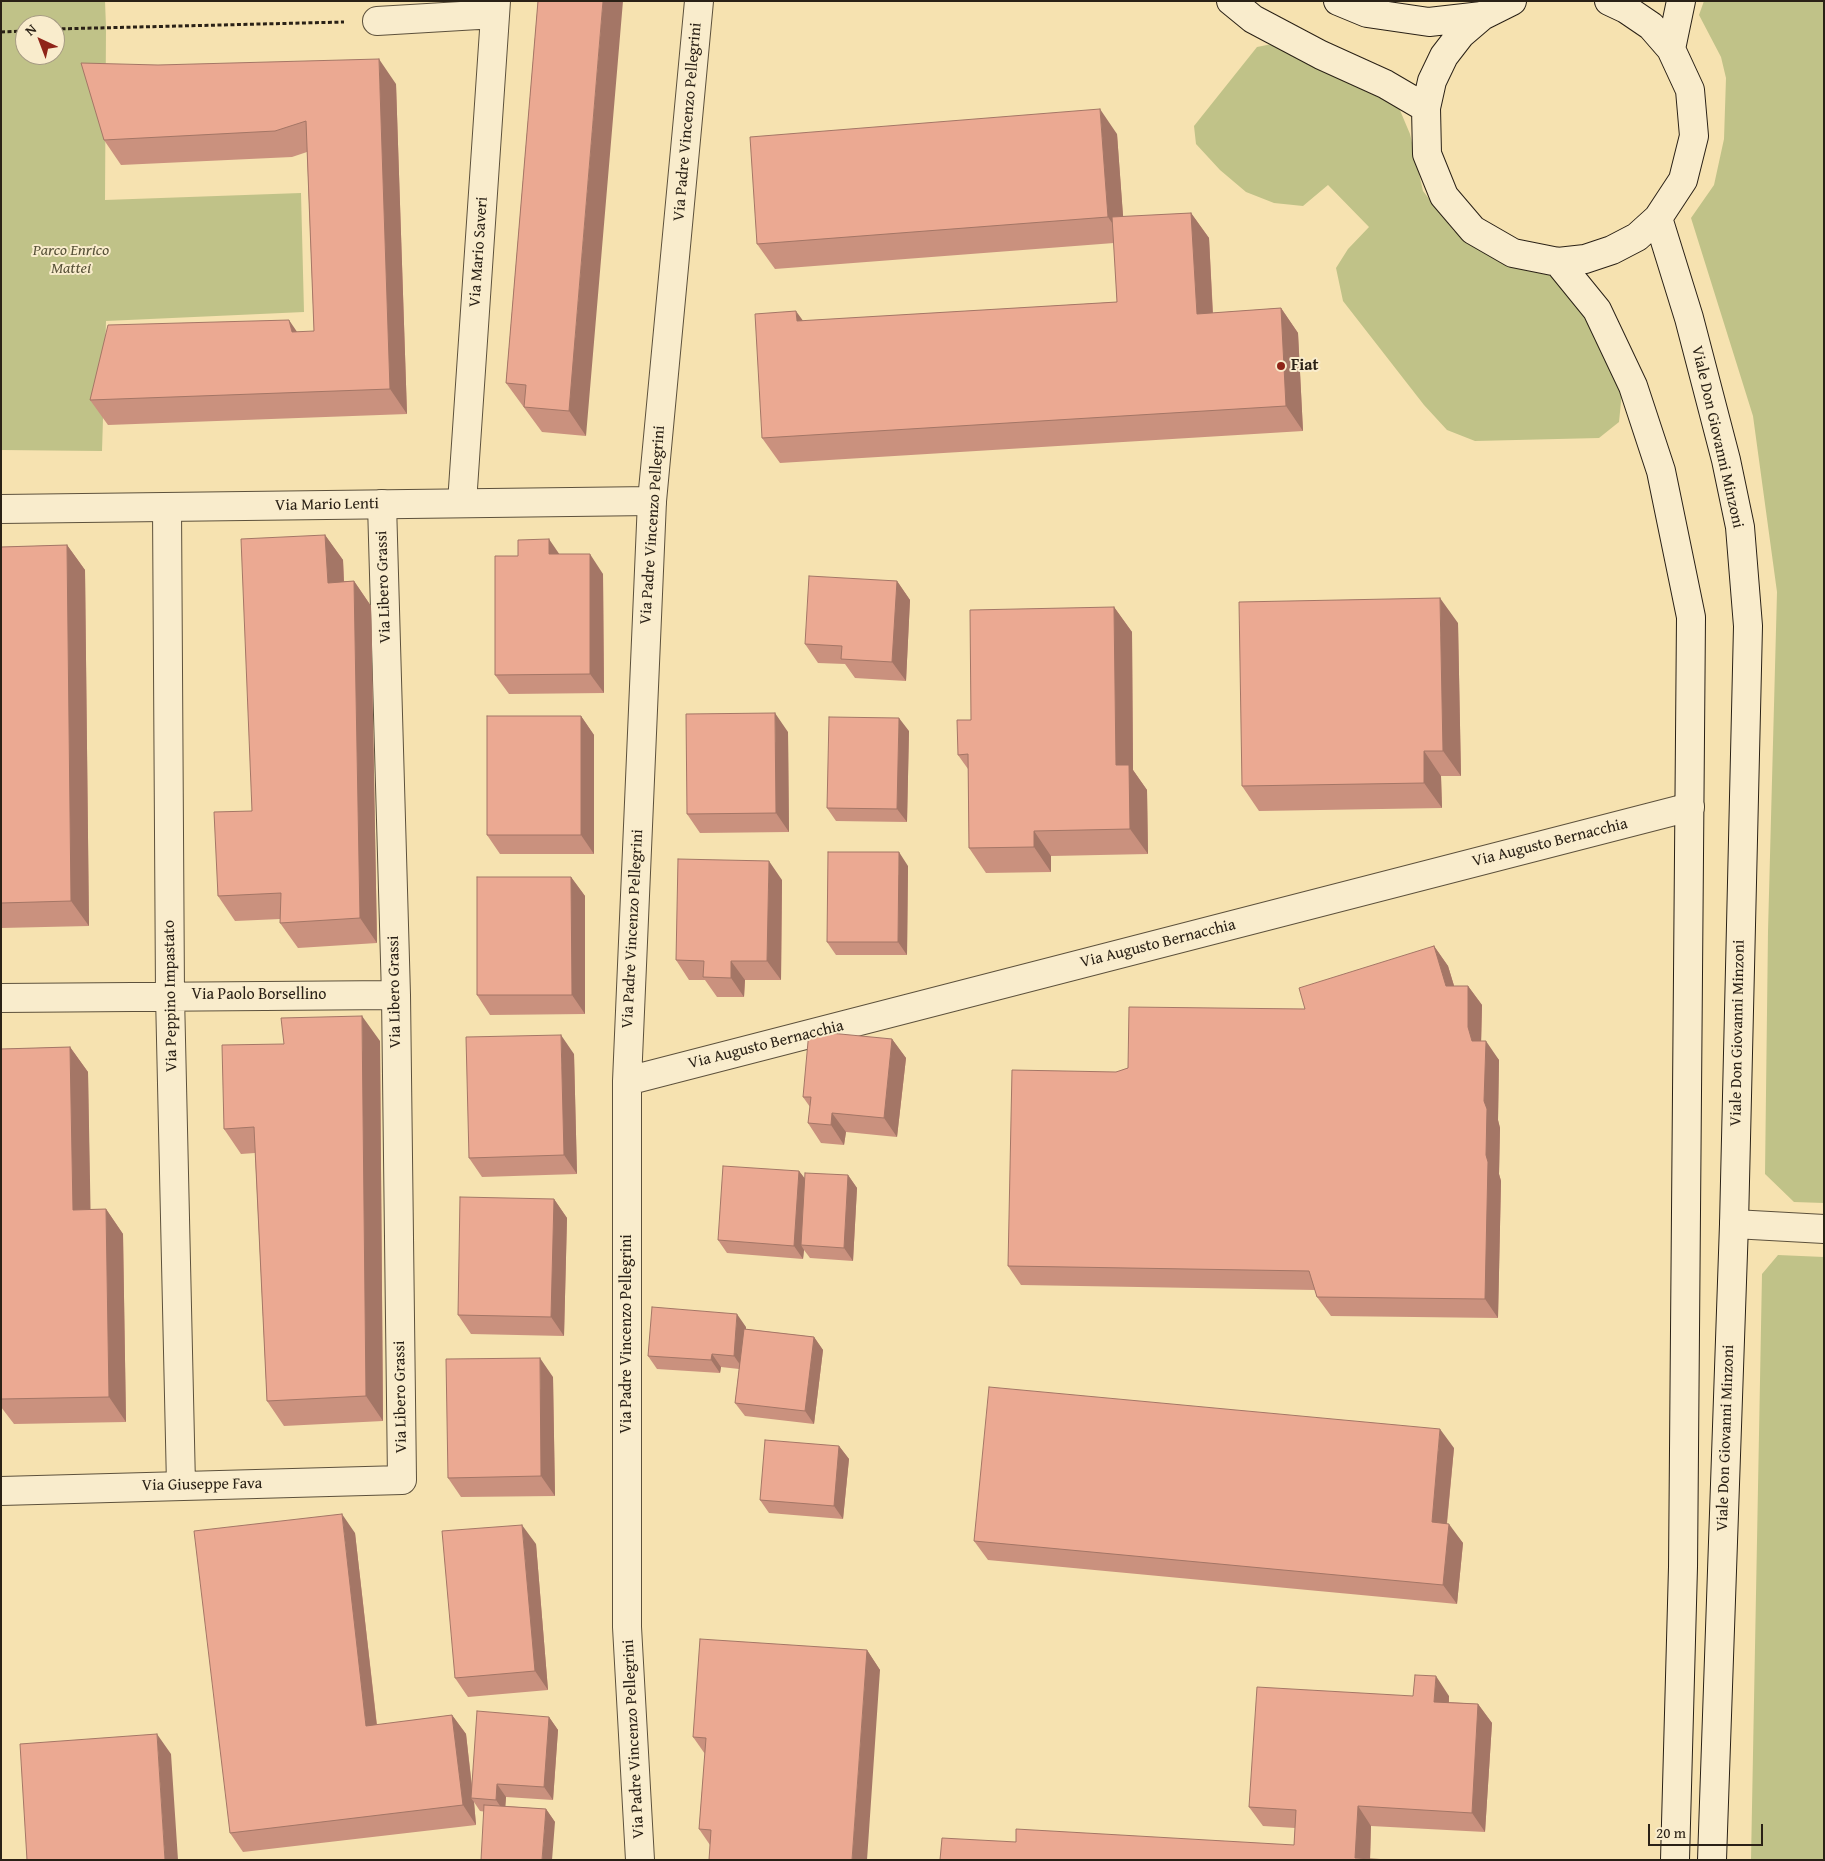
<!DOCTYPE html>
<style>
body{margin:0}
#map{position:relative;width:1825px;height:1861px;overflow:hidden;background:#f6e2b0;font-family:"Gentium Book Plus",serif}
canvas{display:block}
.frame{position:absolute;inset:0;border:2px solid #2a2116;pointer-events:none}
.north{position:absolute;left:15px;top:15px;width:50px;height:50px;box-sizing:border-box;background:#f9eccc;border:1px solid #a69b83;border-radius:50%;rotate:317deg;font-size:14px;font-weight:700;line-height:20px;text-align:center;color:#2a2116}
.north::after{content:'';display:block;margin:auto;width:18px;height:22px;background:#8f2418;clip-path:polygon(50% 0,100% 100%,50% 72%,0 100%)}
.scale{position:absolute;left:1648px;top:1824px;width:115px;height:22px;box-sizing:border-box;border:2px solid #2a2116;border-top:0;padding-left:6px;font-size:15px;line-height:18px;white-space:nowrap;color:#2a2116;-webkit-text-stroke:4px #f9eccc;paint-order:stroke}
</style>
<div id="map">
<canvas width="1825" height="1861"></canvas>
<div class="frame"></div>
<div class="north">N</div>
<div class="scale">20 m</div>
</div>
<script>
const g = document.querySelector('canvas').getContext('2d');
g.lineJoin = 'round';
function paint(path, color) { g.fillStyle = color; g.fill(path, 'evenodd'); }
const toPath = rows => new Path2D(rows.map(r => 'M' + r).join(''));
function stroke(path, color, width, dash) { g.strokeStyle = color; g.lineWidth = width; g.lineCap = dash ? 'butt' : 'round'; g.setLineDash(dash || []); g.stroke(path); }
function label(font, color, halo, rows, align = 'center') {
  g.font = font + ' "Gentium Book Plus",serif'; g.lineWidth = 4; g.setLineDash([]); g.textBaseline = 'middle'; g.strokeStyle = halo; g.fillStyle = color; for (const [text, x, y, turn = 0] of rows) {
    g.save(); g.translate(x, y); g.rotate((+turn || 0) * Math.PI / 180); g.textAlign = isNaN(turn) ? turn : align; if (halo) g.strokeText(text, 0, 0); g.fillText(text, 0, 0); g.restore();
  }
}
paint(toPath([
 [1,1,105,1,106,27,105,200,301,193,304,312,106,321,102,451,1,450],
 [25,25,55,25,55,55,25,55],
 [1704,1,1824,1,1824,1203,1794,1202,1765,1174,1768,931,1777,592,1753,416,1691,218,1714,185,1724,139,1726,78,1721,57,1699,15],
 [1272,44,1381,91,1399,108,1410,134,1423,191,1454,231,1504,262,1555,274,1579,302,1622,392,1619,422,1599,438,1475,441,1447,430,1424,405,1343,301,1336,268,1348,249,1369,227,1328,185,1303,206,1274,203,1246,192,1220,170,1196,144,1194,126,1257,47],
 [1778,1255,1824,1257,1824,1860,1751,1860,1762,1274]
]), '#c0c288');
const minor = toPath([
 [377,21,495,14],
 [462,503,496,1],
 [167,507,170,995,181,1485],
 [1,998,396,995],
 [627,1081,1690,807],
 [1734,1224,1824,1229],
 [1,1491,402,1480,396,995,382,504],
 [640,1860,627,1627,627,1081,652,501]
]);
const tertiary = toPath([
 [1,509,652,501,699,1]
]);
const secondary = toPath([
 [1231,1,1253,19,1321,55,1385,84,1426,108],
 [1338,1,1367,13,1429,22,1482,16],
 [1512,1,1482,16,1461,34,1444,56,1432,81,1426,108,1427,154,1444,196,1473,230,1513,253,1558,262,1585,259,1612,250,1637,237,1658,218,1683,180,1694,136,1690,90,1671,49,1651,26,1626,9,1609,1],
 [1671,49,1681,1],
 [1658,218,1689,318,1726,460,1740,527,1748,626,1734,1224,1712,1860],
 [1558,262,1597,310,1633,386,1661,471,1691,617,1683,1567,1675,1860]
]);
stroke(minor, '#5d513c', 30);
stroke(tertiary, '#5d513c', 30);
stroke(secondary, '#2a2116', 30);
stroke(toPath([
 [55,29,344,22],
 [1,32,25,31]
]), '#2a2116', 3, [4, 2.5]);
stroke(minor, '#f9eccc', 28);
stroke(tertiary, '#f9eccc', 28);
stroke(secondary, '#f9eccc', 28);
paint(toPath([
 [538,1,586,436,542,432,506,383],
 [396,84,407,414,108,425,90,400,314,331,307,152,292,157,121,165,104,140],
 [1117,134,1123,217,1191,213,1209,238,1213,313,1281,308,1298,333,1303,431,780,463,762,438,803,321,1117,302,1114,243,775,269,757,244],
 [325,535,343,560,344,581,354,581,371,606,377,943,298,948,280,923,280,919,235,921,218,896,252,811],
 [67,545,85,570,89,926,1,928,1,547],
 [560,554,603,574,604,693,509,694,495,675],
 [897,581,910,600,906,681,855,678,845,664,818,663,805,644],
 [1114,607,1132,632,1133,770,1147,790,1148,854,1051,856,1051,872,986,873,969,848,968,769,958,755,971,720],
 [1458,623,1461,776,1441,776,1442,808,1259,811,1242,786],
 [581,716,594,735,594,854,500,854,487,835],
 [909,731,907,822,836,821,827,808],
 [788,732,789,832,700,833,687,814],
 [908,866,907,955,836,955,827,942],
 [571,877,585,896,585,1014,490,1015,477,995],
 [782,880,781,980,745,980,744,997,717,997,705,980,689,980,676,960],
 [1434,946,1448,966,1454,986,1468,986,1482,1005,1481,1041,1499,1060,1498,1120,1500,1128,1499,1174,1501,1181,1498,1318,1331,1316,1317,1297,1315,1290,1021,1285,1008,1266,1116,1072,1305,1009],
 [892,1039,906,1058,897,1137,846,1132,844,1145,821,1143,808,1123,810,1107,803,1097],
 [380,1041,383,1421,284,1426,267,1401,255,1153,241,1154,224,1129],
 [70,1047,88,1072,90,1210,106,1209,123,1234,126,1422,14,1424,1,1407,1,1049],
 [574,1054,577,1174,482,1177,469,1158],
 [799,1171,805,1179,848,1175,857,1188,853,1261,810,1258,804,1250,803,1259,727,1253,718,1240],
 [554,1199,567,1218,564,1336,471,1334,458,1315],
 [746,1327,746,1329,814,1337,823,1350,814,1424,745,1416,735,1403,739,1369,721,1367,720,1373,657,1369,648,1356],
 [553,1377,555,1496,461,1497,448,1478],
 [839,1446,849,1459,843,1519,769,1513,760,1500],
 [1454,1448,1447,1524,1463,1543,1457,1604,988,1560,974,1541],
 [355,1533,377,1725,452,1715,466,1734,472,1786,549,1717,558,1730,553,1800,506,1797,505,1806,546,1809,555,1822,480,1811,474,1802,476,1825,243,1852,230,1833],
 [536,1544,548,1690,468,1697,455,1678],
 [867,1650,880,1670,710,1845,699,1829,705,1754,693,1737],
 [1413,1696,1449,1696,1449,1702,1478,1704,1492,1723,1485,1832,1371,1826,1370,1859,1016,1842,1294,1845,1295,1828,1263,1826,1249,1807]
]), '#ca917e');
paint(toPath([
 [603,1,623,1,586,436,569,411],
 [379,59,396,84,407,414,390,389],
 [1100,109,1117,134,1125,242,1108,217],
 [1191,213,1209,238,1214,339,1197,314],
 [1281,308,1298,333,1303,431,1286,406],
 [796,311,814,336,797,321],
 [289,320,306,345,292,332],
 [325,535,343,560,345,608,328,583],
 [549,539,562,558,549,554],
 [67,545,85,570,89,926,71,901],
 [590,554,603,574,604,693,590,674],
 [354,581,371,606,377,943,360,918],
 [897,581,910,600,906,681,892,662],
 [1440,598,1458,623,1461,776,1443,751],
 [1114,607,1132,632,1133,770,1147,790,1148,854,1130,829,1116,765],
 [775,713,788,732,789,832,776,813],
 [581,716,594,735,594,854,581,835],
 [899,718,909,731,907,822,897,809],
 [1424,751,1441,776,1442,808,1424,783],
 [1034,831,1051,856,1051,872,1034,847],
 [899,852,908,866,907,955,898,942],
 [769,861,782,880,781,980,767,961],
 [571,877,585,896,585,1014,572,995],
 [1434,946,1448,966,1460,1005,1446,986],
 [731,961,745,980,744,997,731,978],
 [1468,986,1482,1005,1481,1047,1472,1041,1468,1027],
 [362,1016,380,1041,383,1421,366,1396],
 [561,1035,574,1054,577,1174,564,1155],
 [892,1039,906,1058,897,1137,884,1118],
 [1486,1041,1499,1060,1498,1120,1500,1128,1499,1174,1501,1181,1498,1318,1485,1299,1486,1155,1484,1101],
 [70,1047,88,1072,91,1235,73,1210],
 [832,1113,846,1132,844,1145,831,1125],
 [799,1171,809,1184,801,1245,804,1250,803,1259,794,1246],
 [848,1175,857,1188,853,1261,844,1248],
 [554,1199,567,1218,564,1336,551,1317],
 [106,1209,123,1234,126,1422,109,1397],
 [737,1314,746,1327,743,1369,734,1356],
 [814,1337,823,1350,814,1424,805,1411],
 [712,1354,721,1367,720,1373,711,1360],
 [540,1358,553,1377,555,1496,541,1476],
 [1440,1429,1454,1448,1445,1541,1432,1522],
 [839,1446,849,1459,843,1519,834,1506],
 [342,1514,355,1533,379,1745,366,1726],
 [1449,1524,1463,1543,1457,1604,1443,1585],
 [522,1525,536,1544,548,1690,535,1671],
 [867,1650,880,1670,867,1860,852,1860],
 [1436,1676,1449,1696,1448,1721,1434,1702],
 [1478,1704,1492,1723,1485,1832,1472,1813],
 [452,1715,466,1734,473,1798,471,1798,474,1802,476,1825,463,1805],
 [549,1717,558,1730,553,1800,544,1787],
 [157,1734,171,1754,178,1860,165,1860],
 [497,1784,506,1797,505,1813,496,1800],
 [1358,1806,1371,1826,1370,1860,1355,1858],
 [546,1809,555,1822,552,1860,542,1860]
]), '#a47666');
const building = toPath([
 [538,1,603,1,569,411,524,407,526,385,506,383,538,1],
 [379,59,390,389,90,400,108,325,289,320,292,332,314,331,306,121,275,131,104,140,81,63,158,65,379,59],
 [1100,109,1108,217,757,244,750,137,1100,109],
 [1191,213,1197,314,1281,308,1286,406,762,438,755,314,796,311,797,321,1117,302,1112,217,1191,213],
 [325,535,328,583,354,581,360,918,280,923,281,893,218,896,214,812,252,811,241,539,325,535],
 [549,539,549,554,590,554,590,674,495,675,495,556,518,556,518,540,549,539],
 [67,545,71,901,1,903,1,547,67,545],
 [809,576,897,581,892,662,841,659,842,646,805,644,809,576],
 [1440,598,1443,751,1424,751,1424,783,1242,786,1239,602,1440,598],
 [1114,607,1116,765,1129,765,1130,829,1034,831,1034,847,969,848,968,754,958,755,957,720,971,720,970,610,1114,607],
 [775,713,776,813,687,814,686,714,775,713],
 [487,716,581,716,581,835,487,835,487,716],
 [829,717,899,718,897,809,827,808,829,717],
 [828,852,899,852,898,942,827,942,828,852],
 [678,859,769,861,767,961,731,961,731,978,703,977,704,961,676,960,678,859],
 [477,877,571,877,572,995,477,995,477,877],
 [1434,946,1446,986,1468,986,1468,1027,1472,1041,1486,1041,1484,1101,1487,1109,1486,1155,1488,1162,1485,1299,1317,1297,1309,1271,1008,1266,1012,1070,1116,1072,1128,1068,1129,1007,1305,1009,1299,988,1434,946],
 [362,1016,366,1396,267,1401,254,1127,224,1129,222,1045,284,1044,281,1018,362,1016],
 [809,1031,892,1039,884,1118,832,1113,831,1125,808,1123,811,1097,803,1097,809,1031],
 [561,1035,564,1155,469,1158,466,1037,561,1035],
 [70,1047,73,1210,106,1209,109,1397,1,1399,1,1049,70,1047],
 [723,1166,799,1171,794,1246,718,1240,723,1166],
 [805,1173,848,1175,844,1248,801,1245,805,1173],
 [460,1197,554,1199,551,1317,458,1315,460,1197],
 [652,1307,737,1314,734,1356,712,1354,711,1360,648,1356,652,1307],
 [744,1329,814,1337,805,1411,735,1403,744,1329],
 [540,1358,541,1476,448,1478,446,1359,540,1358],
 [989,1387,1440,1429,1432,1522,1449,1524,1443,1585,974,1541,989,1387],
 [765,1440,839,1446,834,1506,760,1500,765,1440],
 [342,1514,366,1726,452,1715,463,1805,230,1833,194,1531,342,1514],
 [522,1525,535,1671,455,1678,442,1531,522,1525],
 [700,1639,867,1650,852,1860,709,1860,711,1830,699,1829,706,1738,693,1737,700,1639],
 [1415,1675,1436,1676,1434,1702,1478,1704,1472,1813,1358,1806,1355,1858,1389,1860,940,1860,942,1838,1016,1842,1016,1829,1294,1845,1296,1810,1249,1807,1257,1687,1413,1696,1415,1675],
 [477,1711,549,1717,544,1787,497,1784,496,1800,471,1798,477,1711],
 [157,1734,165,1860,27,1860,20,1744,157,1734],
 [484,1805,546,1809,542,1860,481,1860,484,1805]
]);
paint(building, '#eba992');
stroke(building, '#a47666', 1);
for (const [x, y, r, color] of [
 [1281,366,5,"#8f2418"]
]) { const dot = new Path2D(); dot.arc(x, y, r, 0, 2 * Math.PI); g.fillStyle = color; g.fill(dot); stroke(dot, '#f9eccc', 2); }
label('16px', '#2a2116', '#f9eccc', [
 ["Via Padre Vincenzo Pellegrini",688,122,-85],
 ["Via Mario Saveri",479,252,-86],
 ["Viale Don Giovanni Minzoni",1717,437,77],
 ["Via Mario Lenti",327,505,-1],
 ["Via Padre Vincenzo Pellegrini",653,525,-86],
 ["Via Libero Grassi",384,587,-92],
 ["Via Augusto Bernacchia",1550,843,-14],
 ["Via Padre Vincenzo Pellegrini",633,929,-87],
 ["Via Augusto Bernacchia",1158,944,-14],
 ["Via Libero Grassi",395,992,-91],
 ["Via Paolo Borsellino",259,995],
 ["Via Peppino Impastato",171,996,-91],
 ["Viale Don Giovanni Minzoni",1738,1033,-89],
 ["Via Augusto Bernacchia",766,1045,-14],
 ["Via Padre Vincenzo Pellegrini",627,1334,-90],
 ["Via Libero Grassi",401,1397,-91],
 ["Viale Don Giovanni Minzoni",1726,1438,-88],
 ["Via Giuseppe Fava",202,1485,-1],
 ["Via Padre Vincenzo Pellegrini",634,1739,-93]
]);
label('italic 16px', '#575138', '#f9eccc', [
 ["Parco Enrico",71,251],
 ["Mattei",71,269]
]);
label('bold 16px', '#2a2116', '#f9eccc', [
 ["Fiat",1291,366]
], 'left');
</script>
